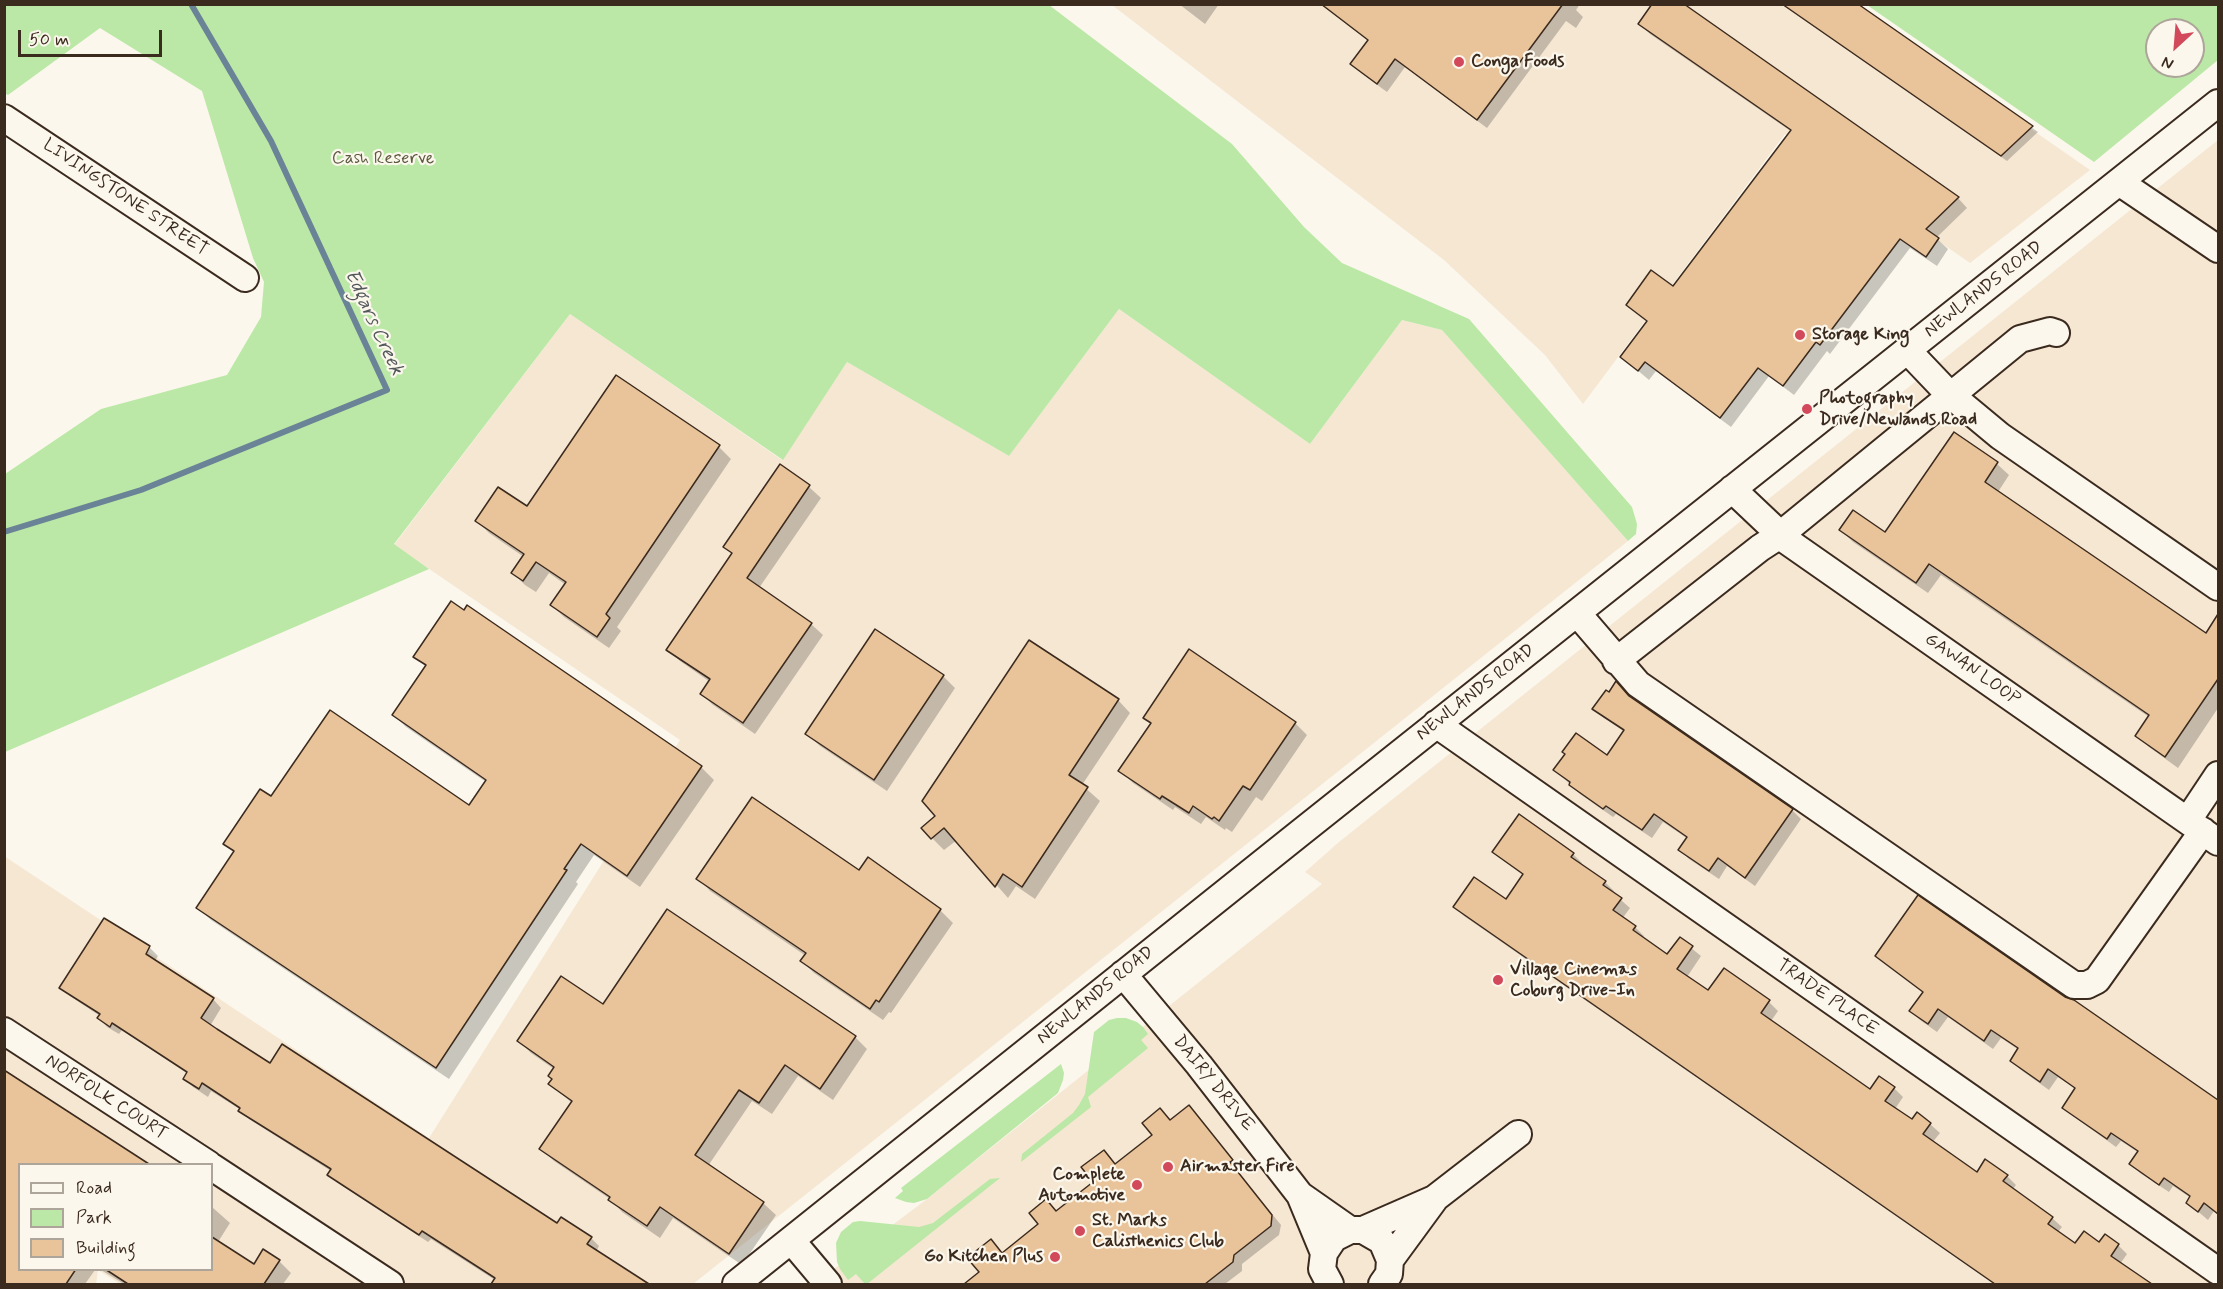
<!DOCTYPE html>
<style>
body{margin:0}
#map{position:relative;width:2223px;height:1289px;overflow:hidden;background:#fbf7ec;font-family:Mynerve,sans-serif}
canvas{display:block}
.frame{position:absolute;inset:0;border:6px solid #3b2a1e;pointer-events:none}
.legend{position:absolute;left:18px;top:1163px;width:195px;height:108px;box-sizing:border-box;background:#fbf7ec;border:2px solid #aea59a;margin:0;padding:8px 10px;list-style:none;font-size:18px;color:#3b2a1e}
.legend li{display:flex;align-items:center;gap:12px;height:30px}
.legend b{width:30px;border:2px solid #aea59a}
.north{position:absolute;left:2145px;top:18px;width:60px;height:60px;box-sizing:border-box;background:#fbf7ec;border:2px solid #aea59a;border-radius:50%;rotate:206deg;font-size:16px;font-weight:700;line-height:24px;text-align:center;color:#3b2a1e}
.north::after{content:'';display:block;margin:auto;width:21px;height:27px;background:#d1495b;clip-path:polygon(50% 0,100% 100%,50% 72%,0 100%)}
.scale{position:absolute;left:18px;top:30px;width:144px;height:27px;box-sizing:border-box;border:3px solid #3b2a1e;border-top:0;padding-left:8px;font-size:18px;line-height:21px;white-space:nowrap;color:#3b2a1e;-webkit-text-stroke:4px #fbf7ec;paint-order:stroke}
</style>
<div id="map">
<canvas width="2223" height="1289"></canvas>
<div class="frame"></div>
<ul class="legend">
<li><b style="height:8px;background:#fbf7ec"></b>Road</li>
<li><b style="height:16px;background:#bbe8a6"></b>Park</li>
<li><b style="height:16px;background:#e9c399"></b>Building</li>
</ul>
<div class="north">N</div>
<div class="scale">50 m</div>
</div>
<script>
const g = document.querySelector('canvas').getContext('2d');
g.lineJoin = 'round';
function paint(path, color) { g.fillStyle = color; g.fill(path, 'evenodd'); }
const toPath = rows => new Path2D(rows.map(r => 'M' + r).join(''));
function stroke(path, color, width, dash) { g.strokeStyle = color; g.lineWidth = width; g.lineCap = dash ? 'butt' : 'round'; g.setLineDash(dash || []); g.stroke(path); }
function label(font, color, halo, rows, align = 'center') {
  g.font = font + ' Mynerve,sans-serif'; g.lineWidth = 4.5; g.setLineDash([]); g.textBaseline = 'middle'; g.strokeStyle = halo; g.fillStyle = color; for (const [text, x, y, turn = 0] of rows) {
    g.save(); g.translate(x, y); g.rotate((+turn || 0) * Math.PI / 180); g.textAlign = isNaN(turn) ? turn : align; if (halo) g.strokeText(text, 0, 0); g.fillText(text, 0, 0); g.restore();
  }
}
paint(toPath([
 [1112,5,1852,5,2090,170,1970,263,1785,134,1583,404,1545,355,1444,260],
 [2218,140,2218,1284,814,1284,927,1199,1322,884,1305,872,1339,842],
 [1119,309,1310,444,1402,320,1442,330,1628,541,693,1284,120,1284,98,1270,96,1284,5,1284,4,856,429,1138,680,740,394,545,570,314,782,460,847,362,1009,456],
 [20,1164,212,1164,212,1270,20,1270]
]), '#f6e7d3');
paint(toPath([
 [5,4,1049,5,1232,144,1304,227,1342,263,1469,319,1632,507,1637,524,1636,534,1628,541,1442,330,1402,320,1310,444,1119,309,1009,456,847,362,783,460,570,314,394,544,429,569,5,752,5,474,101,409,227,375,261,317,264,282,253,258,202,91,100,28,8,95,4,93],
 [1867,5,2218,5,2218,60,2094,162],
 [2157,30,2193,30,2193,66,2157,66],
 [1117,1018,1126,1018,1137,1022,1143,1027,1148,1034,1141,1040,1148,1048,1088,1097,1091,1107,1021,1162,1022,1154,1073,1113,1079,1105,1085,1094,1094,1032,1109,1020],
 [1061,1064,1064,1073,1063,1080,1058,1093,974,1161,927,1199,914,1203,906,1202,895,1198,903,1191,901,1188],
 [1000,1178,867,1284,865,1284,856,1274,848,1280,840,1269,837,1262,836,1243,841,1232,853,1222,860,1221,919,1227,933,1223,990,1179]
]), '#bbe8a6');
paint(toPath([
 [1179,4,1219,4,1205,24],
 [1320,4,1580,4,1576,10,1583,17,1576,28,1566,21,1487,128,1405,67,1387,92,1361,73,1352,64,1369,41],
 [1781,4,1855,4,2038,132,2007,161],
 [1640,24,1958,198,1967,208,1936,238,1948,249,1937,266,1910,248,1830,354,1827,351,1794,395,1769,376,1731,427,1656,371,1649,380,1622,357,1648,322,1628,305,1674,288,1792,132,1650,34],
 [616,377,719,447,731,459,617,627,621,631,609,648,564,617,552,605,566,585,549,573,536,592,525,585,513,573,524,557,489,533,477,521,527,508],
 [1954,434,1997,464,2009,475,1998,492,2206,635,2218,618,2218,708,2178,768,2149,747,2137,736,2149,717,1941,575,1928,593,1853,542,1841,530,1886,534],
 [780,467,809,487,821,498,759,588,811,624,823,635,755,734,713,705,702,694,710,682,680,661,668,650,733,555,725,547],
 [467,607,701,767,714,780,640,887,594,855,576,882,578,884,449,1079,211,920,198,908,235,853,225,844,271,798,469,807,486,782,406,727,394,715,426,667,415,656],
 [943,676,955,688,887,791,820,746,807,734],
 [1631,699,1792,810,1801,819,1755,886,1727,866,1719,879,1689,859,1680,850,1688,839,1663,822,1652,838,1616,814,1613,817,1580,794,1555,770,1607,758,1625,732,1604,718,1594,709],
 [1118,700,1130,713,1082,785,1100,801,1035,899,1016,886,1008,898,957,840,944,850,932,838,937,816],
 [1145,718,1295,723,1307,735,1262,801,1256,797,1232,832,1226,828,1225,830,1206,817,1201,824,1175,807,1173,810,1133,783,1120,770,1152,724],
 [1494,852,1573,854,1582,863,1580,865,1605,882,1614,891,1613,893,1630,908,1622,919,1635,927,1644,936,1642,938,1668,956,1680,939,1701,956,1687,977,1709,992,1769,1002,1778,1011,1771,1021,1870,1091,1894,1088,1903,1097,1895,1109,1912,1121,1930,1124,1940,1133,1932,1143,1977,1174,2007,1176,2016,1185,2012,1190,2052,1218,2062,1227,2057,1233,2076,1245,2118,1245,2127,1254,2120,1264,2149,1284,1994,1284,1464,916,1455,907,1507,902,1524,876],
 [869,859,941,911,953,923,891,1013,889,1012,883,1020,814,973,802,961,806,956,710,891,698,878,860,872],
 [105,920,150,948,158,956,155,961,213,999,221,1008,210,1026,270,1065,558,1225,591,1238,599,1246,596,1252,646,1284,492,1284,495,1280,431,1239,428,1242,338,1183,329,1175,331,1171,249,1119,241,1110,211,1091,208,1097,193,1087,185,1079,188,1074,122,1030,119,1034,107,1027,99,1018,100,1016,70,996,61,988],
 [1877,956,2074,1001,2218,1102,2218,1215,2214,1211,2208,1220,2188,1203,2191,1198,2173,1186,2169,1192,2140,1173,2131,1163,2139,1153,2121,1141,2116,1147,2073,1116,2063,1107,2076,1089,2058,1077,2049,1090,2021,1070,2012,1061,2019,1050,2001,1038,1993,1049,1948,1017,1937,1032,1920,1020,1911,1011,1924,993],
 [603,1006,855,1037,867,1049,833,1100,798,1076,772,1114,752,1101,708,1166,763,1203,776,1215,742,1265,673,1218,660,1238,622,1212,610,1199,554,1161,541,1149,572,1103,550,1084,553,1079,554,1069,531,1053,519,1041],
 [4,1072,146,1164,20,1164,20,1270,95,1270,85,1284,4,1284],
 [1189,1107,1240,1170,1238,1172,1281,1225,1279,1235,1242,1264,1242,1271,1225,1284,966,1284,1040,1224,1046,1201,1057,1212,1095,1182,1104,1152,1116,1165],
 [212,1207,230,1223,218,1242,254,1266,279,1261,291,1273,283,1284,124,1284,101,1270,212,1270]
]), '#0003');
stroke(toPath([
 [4,532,141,490,387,390,271,141,191,4]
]), '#6a8396', 6);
const building = toPath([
 [1321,4,1563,4,1477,120,1395,59,1377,84,1350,64,1368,40,1321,4],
 [1652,4,1684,4,1959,197,1926,229,1939,238,1926,257,1900,239,1820,345,1816,342,1783,386,1758,368,1720,418,1645,362,1638,371,1620,357,1647,321,1626,305,1651,270,1673,286,1791,130,1638,24,1652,4],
 [1782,4,1858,4,2033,126,2001,156,1782,4],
 [616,375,720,445,606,614,610,618,597,637,550,605,566,582,536,562,523,581,511,573,524,554,475,521,498,487,527,506,616,375],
 [1954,432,1998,462,1985,482,2206,633,2218,614,2218,679,2165,757,2135,736,2149,715,1929,564,1916,583,1839,530,1853,510,1885,532,1954,432],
 [780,464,810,485,747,578,812,623,743,723,700,694,710,679,666,650,732,553,723,547,780,464],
 [451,601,464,610,467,605,702,766,627,876,581,844,564,869,567,870,436,1068,196,908,234,851,223,844,260,789,271,796,330,710,469,805,486,780,392,715,426,665,413,657,451,601],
 [875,629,944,675,874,780,805,734,875,629],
 [1029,640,1119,699,1069,775,1088,787,1022,887,1003,874,995,887,944,828,931,839,921,828,935,816,922,801,1029,640],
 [1189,649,1296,722,1250,790,1243,786,1219,821,1214,817,1212,819,1193,806,1189,813,1162,796,1160,799,1118,771,1151,723,1143,718,1189,649],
 [1616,681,1629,696,1793,809,1745,878,1718,858,1709,871,1678,850,1687,837,1654,814,1642,830,1606,806,1603,809,1569,785,1570,782,1553,770,1565,754,1562,752,1576,733,1607,755,1624,730,1592,709,1606,690,1609,692,1616,681],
 [752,797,859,870,868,857,941,909,879,1002,876,1000,870,1009,800,961,806,953,696,879,752,797],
 [1519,814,1574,853,1571,857,1606,881,1603,885,1622,898,1613,910,1636,926,1633,930,1667,954,1680,937,1693,946,1677,969,1708,990,1724,968,1770,1000,1761,1013,1870,1089,1879,1076,1895,1087,1885,1101,1912,1119,1917,1112,1931,1123,1923,1134,1977,1172,1985,1159,2008,1175,2003,1181,2053,1217,2048,1224,2075,1243,2084,1231,2099,1242,2105,1234,2119,1244,2111,1256,2152,1284,1995,1284,1453,907,1474,877,1506,899,1523,874,1492,852,1519,814],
 [1918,895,2065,997,2074,1000,2218,1100,2218,1214,2204,1203,2198,1212,2186,1203,2190,1196,2164,1178,2159,1185,2129,1164,2138,1151,2111,1133,2107,1139,2062,1108,2075,1088,2048,1069,2040,1082,2010,1061,2018,1048,1991,1030,1984,1041,1938,1009,1928,1024,1909,1011,1923,992,1875,956,1918,895],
 [667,909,856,1036,820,1089,785,1065,759,1103,739,1090,695,1155,764,1202,729,1254,660,1207,647,1226,608,1200,610,1197,539,1149,572,1101,548,1084,552,1079,548,1076,554,1067,517,1041,561,976,603,1004,667,909],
 [104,918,150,946,146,954,214,998,201,1018,217,1029,270,1063,282,1044,557,1223,561,1217,592,1237,587,1244,649,1284,491,1284,495,1278,422,1231,419,1235,327,1175,331,1169,238,1111,240,1108,202,1083,199,1089,183,1079,187,1072,112,1023,110,1027,97,1018,100,1014,59,988,104,918],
 [4,1070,149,1164,20,1164,20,1269,76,1269,66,1284,4,1284,4,1070],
 [1189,1105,1233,1160,1230,1162,1272,1215,1271,1226,1234,1255,1233,1262,1205,1284,964,1284,979,1272,967,1258,991,1239,1002,1253,1038,1224,1029,1213,1046,1199,1056,1211,1093,1182,1081,1167,1104,1150,1115,1164,1152,1135,1142,1123,1160,1108,1170,1120,1189,1105],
 [212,1237,254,1264,263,1249,280,1260,264,1284,128,1284,105,1269,212,1269,212,1237]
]);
paint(building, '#e9c399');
stroke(building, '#3b2a1e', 1.5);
const minor = toPath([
 [4,118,245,278],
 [2119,182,2218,249],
 [1907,350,1947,392,2000,436,2218,587],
 [1732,489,1787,541,2218,842],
 [1577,613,1638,684,2074,985,2087,985,2097,980,2203,831],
 [1616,661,1760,548,1780,535,2020,339,2050,331,2056,333],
 [1436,724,2218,1271],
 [2188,820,2218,775],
 [1123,974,1199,1065,1300,1195,1324,1253],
 [4,1031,208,1164],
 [212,1167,390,1284],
 [1300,1195,1350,1230],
 [1363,1230,1434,1199,1518,1134],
 [791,1240,828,1284],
 [1390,1260,1434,1200],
 [736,1284,1300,833,2218,103],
 [1330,1284,1322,1269,1324,1253,1334,1238,1350,1230,1363,1230,1382,1241,1390,1260,1389,1274,1382,1284]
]);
stroke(minor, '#3b2a1e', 30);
stroke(minor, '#fbf7ec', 26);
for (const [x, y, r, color] of [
 [1459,62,6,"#d1495b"],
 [1800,335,6,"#d1495b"],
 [1807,409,6,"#d1495b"],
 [1498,980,6,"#d1495b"],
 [1168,1167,6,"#d1495b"],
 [1137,1185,6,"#d1495b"],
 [1080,1231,6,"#d1495b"],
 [1055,1257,6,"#d1495b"]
]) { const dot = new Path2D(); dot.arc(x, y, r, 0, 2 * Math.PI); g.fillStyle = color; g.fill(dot); stroke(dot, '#fbf7ec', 2); }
label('bold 18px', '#3b2a1e', '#fbf7ec', [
 ["Conga Foods",1471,62],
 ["Storage King",1812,335],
 ["Photography",1819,399],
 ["Drive/Newlands Road",1819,420],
 ["Village Cinemas",1510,970],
 ["Coburg Drive-In",1510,991],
 ["Airmaster Fire",1180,1167],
 ["Complete",1125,1175,"right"],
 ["Automotive",1125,1196,"right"],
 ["St. Marks",1092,1221],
 ["Calisthenics Club",1092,1242],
 ["Go Kitchen Plus",1043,1257,"right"]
], 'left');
label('18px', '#5b5a40', '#fbf7ec', [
 ["Cash Reserve",383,159]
]);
label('18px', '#3b2a1e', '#fbf7ec', [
 ["LIVINGSTONE STREET",125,198,34],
 ["NEWLANDS ROAD",1984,290,-38],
 ["GAWAN LOOP",1972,670,35],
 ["NEWLANDS ROAD",1476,693,-38],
 ["NEWLANDS ROAD",1096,996,-39],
 ["TRADE PLACE",1827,998,35],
 ["DAIRY DRIVE",1213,1084,51],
 ["NORFOLK COURT",106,1098,33]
]);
label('italic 20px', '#52575a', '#fbf7ec', [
 ["Edgars Creek",373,323,65]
]);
</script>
